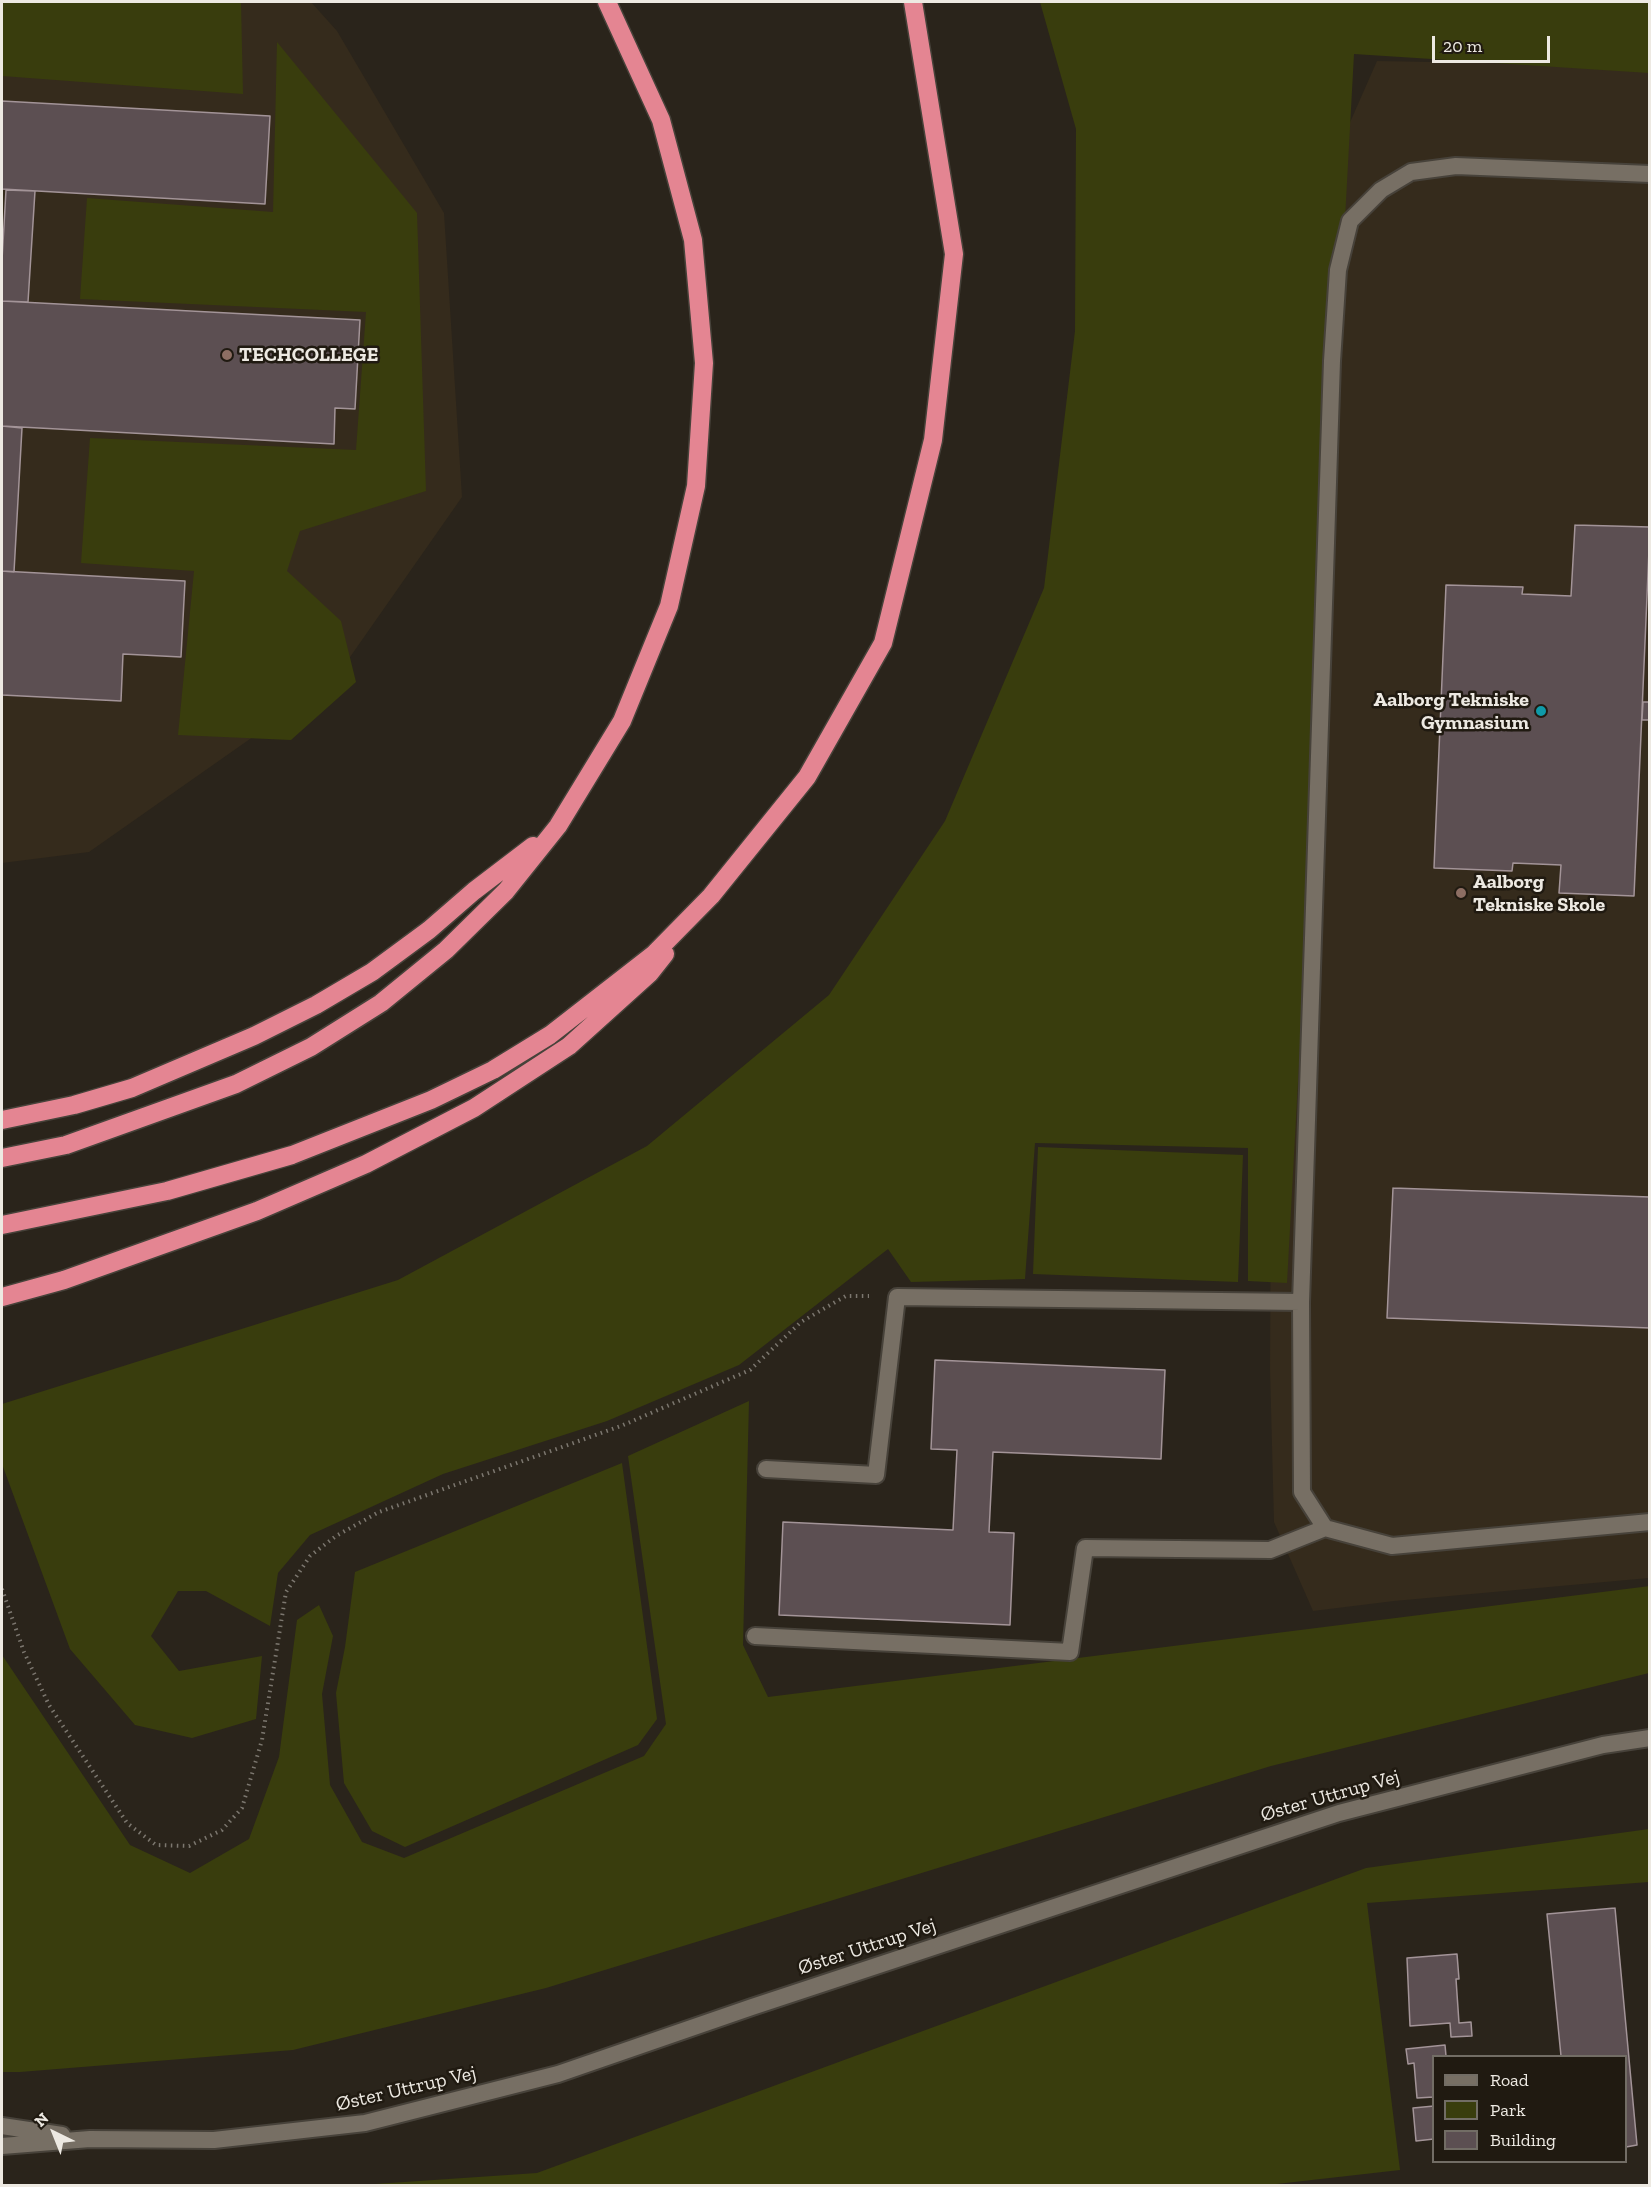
<!DOCTYPE html>
<meta charset="utf-8">
<style>
body{margin:0}
#map{position:relative;width:1651px;height:2187px;overflow:hidden;background:#2a241b;font-family:"Zilla Slab",serif}
canvas{display:block}
.frame{position:absolute;inset:0;border:3px solid #ede9e2;pointer-events:none}
.legend{position:absolute;left:1432px;top:2055px;width:195px;height:108px;box-sizing:border-box;background:#201a11;border:2px solid #726d65;margin:0;padding:8px 10px;list-style:none;font-size:18px;color:#ede9e2}
.legend li{display:flex;align-items:center;gap:12px;height:30px}
.legend b{width:30px;border:2px solid #726d65}
.north{position:absolute;left:24px;top:2103px;width:60px;height:60px;-webkit-text-stroke:4px #201a11;paint-order:stroke;rotate:317deg;font-size:16px;font-weight:700;line-height:24px;text-align:center;color:#ede9e2}
.north::after{content:'';display:block;margin:auto;width:21px;height:27px;background:#ede9e2;clip-path:polygon(50% 0,100% 100%,50% 72%,0 100%)}
.scale{position:absolute;left:1432px;top:36px;width:118px;height:27px;box-sizing:border-box;border:3px solid #ede9e2;border-top:0;padding-left:8px;font-size:18px;line-height:21px;white-space:nowrap;color:#ede9e2;-webkit-text-stroke:4px #201a11;paint-order:stroke}
</style>
<div id="map">
<canvas width="1651" height="2187"></canvas>
<div class="frame"></div>
<ul class="legend">
<li><b style="height:8px;background:#776f64"></b>Road</li>
<li><b style="height:16px;background:#393d0d"></b>Park</li>
<li><b style="height:16px;background:#5c4f52"></b>Building</li>
</ul>
<div class="north">N</div>
<div class="scale">20 m</div>
</div>
<script>
const g = document.querySelector('canvas').getContext('2d');
g.lineJoin = 'round';
function paint(path, color) { g.fillStyle = color; g.fill(path, 'evenodd'); }
const toPath = rows => new Path2D(rows.map(r => 'M' + r).join(''));
function stroke(path, color, width, dash) { g.strokeStyle = color; g.lineWidth = width; g.lineCap = dash ? 'butt' : 'round'; g.setLineDash(dash || []); g.stroke(path); }
function label(font, color, halo, rows, align = 'center') {
  g.font = font + ' "Zilla Slab",serif'; g.lineWidth = 5; g.setLineDash([]); g.textBaseline = 'middle'; g.strokeStyle = halo; g.fillStyle = color; for (const [text, x, y, turn = 0] of rows) {
    g.save(); g.translate(x, y); g.rotate((+turn || 0) * Math.PI / 180); g.textAlign = isNaN(turn) ? turn : align; if (halo) g.strokeText(text, 0, 0); g.fillText(text, 0, 0); g.restore();
  }
}
paint(toPath([
 [2,2,311,2,337,31,444,213,462,497,334,680,89,852,2,863],
 [1377,61,1649,66,1649,1578,1394,1601,1313,1611,1274,1522,1270,1369,1275,417,1296,245]
]), '#352b1c');
paint(toPath([
 [2,2,241,2,243,94,2,76],
 [1040,2,1649,2,1649,73,1354,54,1287,1283,1248,1281,1248,1148,1035,1143,1025,1279,911,1282,888,1249,739,1365,607,1421,443,1474,310,1535,278,1573,270,1626,206,1591,178,1591,151,1636,179,1671,262,1656,256,1719,192,1738,135,1725,70,1649,2,1464,2,1404,398,1280,647,1146,829,995,945,821,1044,588,1075,331,1076,129],
 [277,42,417,213,426,491,300,531,287,571,341,621,356,682,291,740,178,735,194,571,81,563,90,438,356,450,366,312,80,299,87,198,273,212],
 [1038,1147,1243,1155,1238,1282,1033,1274],
 [749,1401,743,1645,768,1697,1650,1586,1649,1673,1271,1766,546,1988,293,2050,20,2072,2,2072,2,1655,130,1845,190,1873,249,1839,279,1757,297,1620,319,1605,333,1636,322,1694,330,1785,362,1842,404,1858,644,1756,666,1724,628,1456],
 [622,1463,657,1719,638,1745,405,1847,372,1831,344,1783,336,1693,345,1647,355,1572],
 [1649,1829,1649,1882,1367,1903,1400,2170,1259,2186,360,2185,537,2173,1366,1868]
]), '#393d0d');
const building = toPath([
 [2,101,270,116,265,204,2,189,2,101],
 [6,190,35,191,28,302,2,301,2,260,6,190],
 [2,301,360,320,355,409,335,408,334,444,2,426,2,301],
 [2,426,22,428,14,572,2,571,2,426],
 [1575,525,1650,527,1634,896,1559,893,1561,865,1513,863,1512,871,1434,868,1446,585,1523,587,1522,594,1571,596,1575,525],
 [2,571,185,581,181,657,123,654,121,701,2,695,2,571],
 [1643,702,1650,702,1650,720,1642,720,1643,702],
 [1393,1188,1650,1197,1650,1328,1387,1318,1393,1188],
 [935,1360,1165,1370,1161,1459,993,1452,989,1532,1014,1533,1010,1625,779,1615,783,1522,953,1530,957,1450,931,1449,935,1360],
 [1615,1908,1637,2145,1626,2147,1626,2056,1561,2056,1547,1914,1615,1908],
 [1457,1954,1459,1979,1456,1979,1459,2023,1471,2022,1472,2036,1451,2037,1450,2023,1410,2026,1407,1958,1457,1954],
 [1445,2045,1446,2056,1434,2056,1434,2097,1417,2098,1414,2063,1408,2064,1406,2049,1445,2045],
 [1434,2106,1434,2139,1416,2141,1413,2108,1434,2106]
]);
paint(building, '#5c4f52');
stroke(building, '#a39498', 1.5);
const service = toPath([
 [1650,174,1456,166,1411,172,1381,190,1350,221,1338,270,1332,361,1301,1302,1302,1492,1325,1528,1392,1546,1650,1522],
 [766,1469,876,1475,897,1297,1301,1302],
 [755,1636,1070,1652,1085,1548,1270,1550,1325,1528]
]);
const tertiary = toPath([
 [2,2126,62,2135],
 [2,2146,90,2139,214,2140,365,2123,558,2074,752,2007,1339,1813,1603,1745,1650,1738]
]);
const motorway = toPath([
 [2,1120,74,1105,132,1088,254,1036,316,1005,372,972,429,930,474,891,533,846],
 [2,1158,66,1145,236,1084,311,1047,381,1003,446,950,506,891,558,826,622,721,669,606,696,486,704,363,693,240,661,120,607,2],
 [2,1225,167,1191,292,1155,431,1100,493,1070,550,1035,654,954,711,896,807,777,883,643,933,440,954,254,913,2],
 [2,1297,64,1280,257,1211,366,1164,474,1108,569,1046,650,973,665,954]
]);
stroke(service, '#47423a', 20);
stroke(tertiary, '#47423a', 20);
stroke(motorway, '#47423a', 21);
stroke(toPath([
 [2,1589,24,1652,49,1705,127,1823,156,1845,189,1846,222,1830,242,1808,262,1740,286,1592,310,1556,336,1536,379,1512,621,1426,750,1370,801,1322,846,1296,869,1296]
]), '#7c776f', 4, [1.5, 4.5]);
stroke(service, '#776f64', 16);
stroke(tertiary, '#776f64', 16);
stroke(motorway, '#e48592', 18);
for (const [x, y, r, color] of [
 [227,355,6,"#8d6e63"],
 [1541,711,6,"#0f9aa8"],
 [1461,893,6,"#8d6e63"]
]) { const dot = new Path2D(); dot.arc(x, y, r, 0, 2 * Math.PI); g.fillStyle = color; g.fill(dot); stroke(dot, '#201a11', 2); }
label('bold 20px', '#ede9e2', '#201a11', [
 ["TECHCOLLEGE",239,355],
 ["Aalborg Tekniske",1529,700,"right"],
 ["Gymnasium",1529,723,"right"],
 ["Aalborg",1473,882],
 ["Tekniske Skole",1473,905]
], 'left');
label('20px', '#ede9e2', '#201a11', [
 ["Øster Uttrup Vej",1330,1796,-16],
 ["Øster Uttrup Vej",867,1947,-18],
 ["Øster Uttrup Vej",406,2089,-13]
]);
</script>
